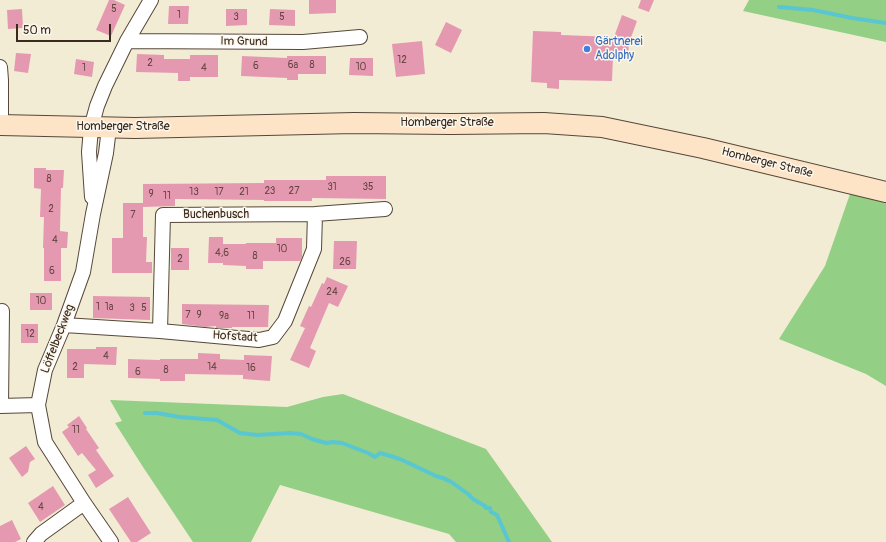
<!DOCTYPE html>
<meta charset="utf-8">
<style>
body{margin:0}
#map{position:relative;width:886px;height:542px;overflow:hidden;background:#f2ecd5;font-family:Pangolin,sans-serif}
canvas{display:block}
.scale{position:absolute;left:16px;top:24px;width:95px;height:18px;box-sizing:border-box;border:2px solid #3b2a1e;border-top:0;padding-left:5px;font-size:12px;line-height:14px;white-space:nowrap;color:#3b2a1e;-webkit-text-stroke:3px #fbf7ec;paint-order:stroke}
</style>
<div id="map">
<canvas width="886" height="542"></canvas>
<div class="scale">50 m</div>
</div>
<script>
const g = document.querySelector('canvas').getContext('2d');
g.lineJoin = 'round';
function paint(path, color) { g.fillStyle = color; g.fill(path, 'evenodd'); }
const toPath = rows => new Path2D(rows.map(r => 'M' + r).join(''));
function stroke(path, color, width, dash) { g.strokeStyle = color; g.lineWidth = width; g.lineCap = dash ? 'butt' : 'round'; g.setLineDash(dash || []); g.stroke(path); }
function label(font, color, halo, rows, align = 'center') {
  g.font = font + ' Pangolin,sans-serif'; g.lineWidth = 3; g.setLineDash([]); g.textBaseline = 'middle'; g.strokeStyle = halo; g.fillStyle = color; for (const [text, x, y, turn = 0] of rows) {
    g.save(); g.translate(x, y); g.rotate((+turn || 0) * Math.PI / 180); g.textAlign = isNaN(turn) ? turn : align; if (halo) g.strokeText(text, 0, 0); g.fillText(text, 0, 0); g.restore();
  }
}
paint(toPath([
 [749,0,886,0,886,42,743,11],
 [850,194,886,203,886,386,866,374,779,339,825,266],
 [343,394,486,449,552,542,456,542,449,534,280,485,251,542,193,542,143,467,115,423,122,421,110,400,287,407,323,397]
]), '#93cf84');
stroke(toPath([
 [779,7,813,10,852,18,886,23],
 [145,413,157,413,180,417,217,420,240,433,257,435,290,433,301,434,312,439,326,443,333,442,342,443,368,453,375,457,380,453,387,455,400,459,436,476,446,479,446,480,450,481,468,494,473,499,485,506,486,508,490,508,491,512,497,515,509,542]
]), '#5ac6d1', 4);
paint(toPath([
 [109,0,114,0,125,5,111,36,96,30],
 [309,0,336,0,336,13,309,14],
 [641,0,654,0,649,12,638,8],
 [169,6,189,6,188,24,168,24],
 [22,9,23,28,8,29,7,10],
 [226,9,247,9,247,25,226,26],
 [270,9,295,10,295,26,269,25],
 [622,15,637,21,629,43,628,57,613,57,612,81,559,80,559,89,547,88,547,83,531,82,533,31,561,32,561,35,614,37],
 [446,22,462,30,451,53,435,45],
 [422,41,425,74,396,77,392,44],
 [16,53,31,54,28,73,14,71],
 [137,54,164,55,164,59,190,59,190,55,218,55,218,77,190,77,190,81,178,81,178,73,136,72],
 [242,56,287,58,287,56,326,56,326,74,298,74,298,80,287,80,287,78,241,76],
 [350,58,373,58,373,76,349,75],
 [76,59,94,62,92,77,74,74],
 [34,168,46,168,46,170,64,170,63,188,61,188,60,231,68,232,67,248,61,248,61,281,44,281,44,248,43,248,44,217,40,217,41,189,34,188],
 [326,176,386,176,386,199,312,198,312,201,264,201,264,200,175,199,175,206,143,207,143,237,147,237,146,262,152,262,152,273,112,273,112,238,123,238,123,203,143,203,143,184,264,183,264,180,326,180],
 [209,237,223,237,223,244,246,244,246,243,276,243,276,238,302,238,302,257,300,261,263,261,263,269,246,269,246,266,223,265,223,263,208,263],
 [334,241,357,241,356,269,333,269],
 [171,248,189,248,189,270,171,270],
 [327,277,348,286,338,307,329,303,310,348,316,351,309,368,290,360,305,328,300,326,309,306,311,307,322,283,324,284],
 [30,293,52,293,52,310,30,310],
 [93,296,150,297,150,320,93,318],
 [182,304,269,305,268,327,232,327,232,328,216,328,216,326,205,327,182,324],
 [21,324,38,324,38,343,21,343],
 [96,347,117,347,116,365,84,364,84,378,67,378,67,349,96,349],
 [198,353,220,354,220,359,244,360,244,355,272,356,270,381,243,379,243,375,185,374,185,381,160,381,160,379,128,378,128,359,160,360,160,359,198,359],
 [79,416,87,428,86,429,99,448,96,450,114,476,96,488,88,475,96,470,82,453,78,456,62,432,69,427,67,425],
 [26,446,35,459,30,462,28,472,22,477,9,458],
 [53,486,65,505,40,522,28,503],
 [128,497,151,533,137,542,131,542,109,509],
 [12,520,21,539,15,542,0,542,0,526]
]), '#e599b0');
const street = toPath([
 [127,41,303,42,360,37],
 [0,67,1,80,1,125],
 [109,128,106,153,93,214,83,272,64,325,45,370,38,405,45,442,84,503,111,542],
 [92,197,89,152,91,128,97,106,105,86,127,41,151,0],
 [64,325,160,331,259,340,273,337,285,321,314,249,315,214],
 [160,331,163,215,315,214,385,209],
 [0,406,38,405],
 [1,406,2,311],
 [34,542,41,534,84,503]
]);
const secondary = toPath([
 [0,125,135,128,354,123,451,124,544,123,602,127,703,148,886,192]
]);
stroke(street, '#564739', 16);
stroke(secondary, '#564739', 22);
stroke(street, '#fff', 14);
stroke(secondary, '#fee4c6', 20);
for (const [x, y, r, color] of [
 [587,49,4,"#3f7fe0"]
]) { const dot = new Path2D(); dot.arc(x, y, r, 0, 2 * Math.PI); g.fillStyle = color; g.fill(dot); stroke(dot, '#fbf7ec', 1.5); }
label('10px', '#664642', null, [
 ["5",114,9],
 ["1",179,15],
 ["3",236,17],
 ["5",282,17],
 ["12",402,60],
 ["2",150,63],
 ["6a",293,65],
 ["8",312,65],
 ["6",256,66],
 ["10",361,67],
 ["1",84,68],
 ["4",204,68],
 ["8",49,179],
 ["31",332,187],
 ["35",368,187],
 ["23",270,191],
 ["27",294,191],
 ["13",194,192],
 ["17",219,192],
 ["21",244,192],
 ["9",151,194],
 ["11",167,196],
 ["2",51,209],
 ["7",133,215],
 ["4",55,240],
 ["10",282,249],
 ["4,6",222,253],
 ["8",255,256],
 ["2",180,259],
 ["26",345,262],
 ["6",52,271],
 ["24",332,292],
 ["10",41,301],
 ["1",98,307],
 ["1a",109,307],
 ["3",132,308],
 ["5",144,308],
 ["7",188,315],
 ["9",199,315],
 ["9a",224,316],
 ["11",251,316],
 ["12",30,334],
 ["4",106,356],
 ["2",75,367],
 ["14",212,367],
 ["16",251,368],
 ["8",166,370],
 ["6",138,372],
 ["11",76,430],
 ["4",41,507]
]);
label('12px', '#3b2a1e', '#fbf7ec', [
 ["Im Grund",244,42,1],
 ["Homberger Straße",447,123],
 ["Homberger Straße",123,127],
 ["Homberger Straße",767,163,14],
 ["Buchenbusch",216,215],
 ["Hofstadt",235,337,4],
 ["Löffelbeckweg",58,339,-69]
]);
label('12px', '#366cbe', '#fbf7ec', [
 ["Gärtnerei",595,42],
 ["Adolphy",595,56]
], 'left');
</script>
